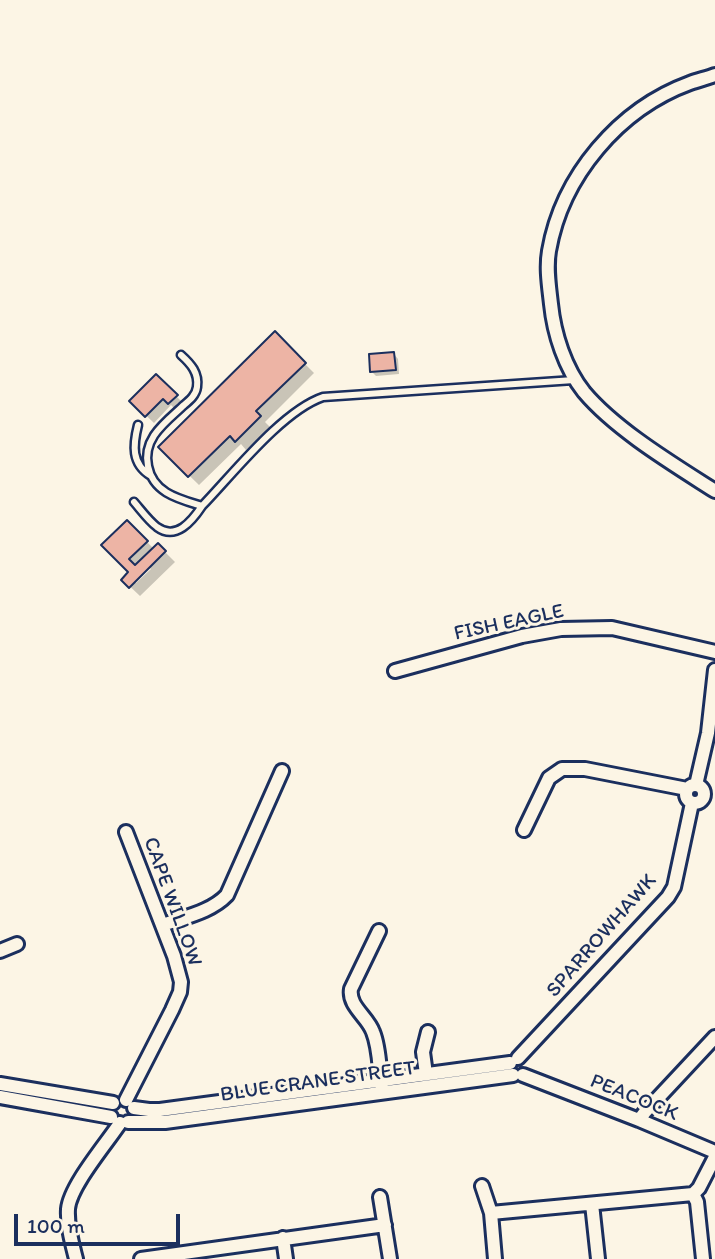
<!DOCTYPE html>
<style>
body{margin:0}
#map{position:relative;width:715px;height:1259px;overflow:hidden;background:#fcf5e5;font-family:Itim,sans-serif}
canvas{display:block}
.scale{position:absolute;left:14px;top:1214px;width:166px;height:32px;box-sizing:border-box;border:4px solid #1b2f5e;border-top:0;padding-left:9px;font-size:21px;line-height:24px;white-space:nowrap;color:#1b2f5e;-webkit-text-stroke:5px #fcf5e5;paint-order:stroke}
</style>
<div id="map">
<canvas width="715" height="1259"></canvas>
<div class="scale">100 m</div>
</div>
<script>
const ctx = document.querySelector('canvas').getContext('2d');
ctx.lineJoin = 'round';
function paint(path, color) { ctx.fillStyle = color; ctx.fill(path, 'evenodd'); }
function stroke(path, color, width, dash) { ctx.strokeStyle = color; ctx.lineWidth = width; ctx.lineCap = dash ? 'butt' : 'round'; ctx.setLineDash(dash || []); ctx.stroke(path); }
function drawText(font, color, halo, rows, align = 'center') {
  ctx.font = font + ' Itim,sans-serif'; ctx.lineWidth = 6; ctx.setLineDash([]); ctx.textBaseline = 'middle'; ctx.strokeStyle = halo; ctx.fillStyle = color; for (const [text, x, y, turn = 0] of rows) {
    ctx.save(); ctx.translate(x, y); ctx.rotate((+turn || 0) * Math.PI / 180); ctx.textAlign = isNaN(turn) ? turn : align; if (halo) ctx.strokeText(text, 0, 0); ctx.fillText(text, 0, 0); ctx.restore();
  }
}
const shadow = new Path2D(`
 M275,334L314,373L265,422L270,427L246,450L241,444L199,485L160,447Z
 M394,354L398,359L399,374L376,376L372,372Z
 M156,376L183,403L176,410L171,405L154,423L131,401Z
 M127,522L154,549L158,545L175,562L140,596L123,580L131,572L104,545ZM148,566L151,569L136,583L134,580Z`);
const building = new Path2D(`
 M275,331L306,363L256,411L261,416L235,442L230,436L188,477L158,447Z
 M394,352L396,370L370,372L369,354Z
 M156,374L178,395L168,404L163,399L145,417L129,401Z
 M127,520L148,541L129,559L135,565L158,543L166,551L129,588L121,580L128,572L101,545Z`);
const service = new Path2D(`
 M181,355C191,364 199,373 197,387C196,395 190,400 184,405C166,422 142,438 148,466C153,493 179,499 202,506C233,474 282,411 323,397L574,380
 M138,425C133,445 131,464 151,476
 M134,502C141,510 148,520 157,527C176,541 192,521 202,506`);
const minor = new Path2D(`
 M715,75C707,78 698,80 690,83C619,109 562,176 549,251C546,268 549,286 551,304C554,334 565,368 584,392C616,430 673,464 715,491
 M395,671L522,636L561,629L612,628L715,652
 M686 794a9 9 0 1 1 18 0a9 9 0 1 1-18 0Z
 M696,785L708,733L715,670
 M524,830L549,778L562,769H585L687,789
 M126,832L174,956L181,982L180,992L172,1010L126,1100
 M163,925C184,917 211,912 227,895L282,771
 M379,931L351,989C348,1006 368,1017 373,1032C380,1049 379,1070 382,1088
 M0,951L17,944
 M518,1058L668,897L674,887L692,803
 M426,1074L423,1052L428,1032
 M523,1075L639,1120L715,1152
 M0,1084L113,1103
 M0,1097L111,1117
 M134,1108L149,1110H160L510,1063
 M639,1120L645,1112L715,1037
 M128,1122H165L513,1075
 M482,1186L491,1213L495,1259
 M693,1194L697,1202L703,1259
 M380,1197L390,1259
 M592,1204L598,1259
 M491,1213L693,1194L699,1188L715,1157
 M283,1238L286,1259
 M76,1259C72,1243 67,1226 68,1209C70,1186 106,1144 120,1123
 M141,1259L385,1225`);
const streetNames = [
 ["FISH EAGLE",509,623,-12],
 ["CAPE WILLOW",172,902,70],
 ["SPARROWHAWK",602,936,-49],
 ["BLUE CRANE STREET",318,1082,-8],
 ["PEACOCK",634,1098,22]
];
paint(shadow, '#0003');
paint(building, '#edb4a5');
stroke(building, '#1b2f5e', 2);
stroke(service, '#1b2f5e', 11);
stroke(minor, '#1b2f5e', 18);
stroke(service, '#fcf5e5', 6);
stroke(minor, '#fcf5e5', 12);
drawText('21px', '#1b2f5e', '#fcf5e5', streetNames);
</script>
